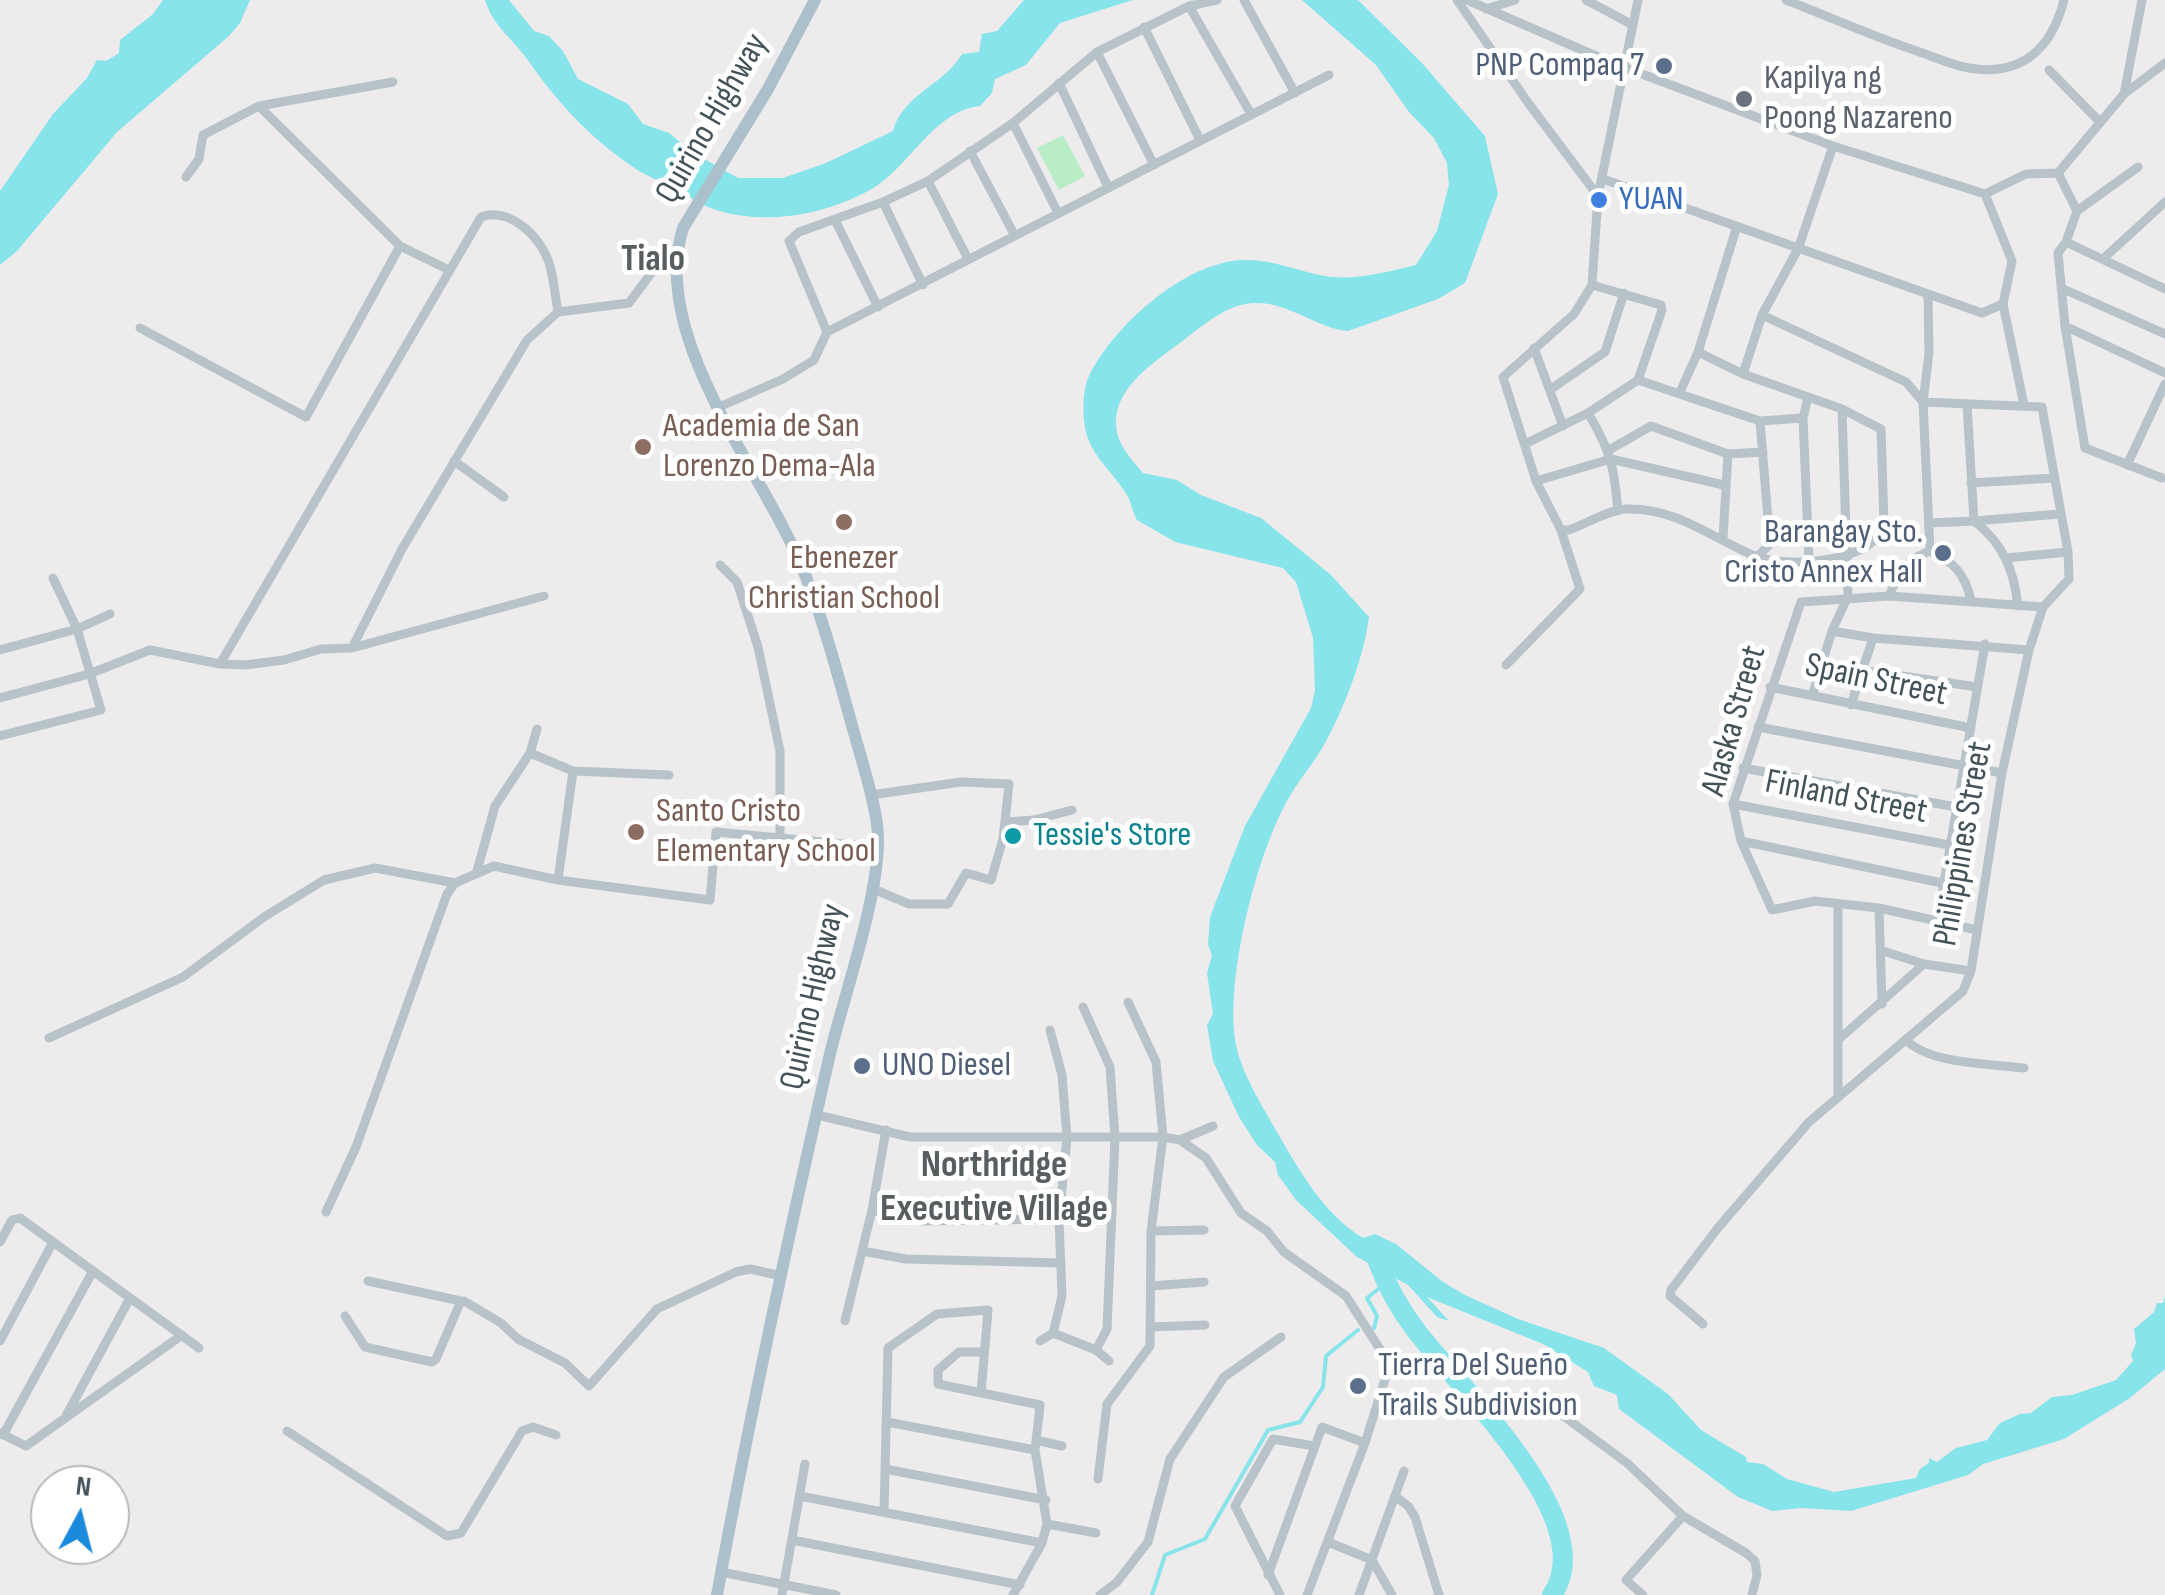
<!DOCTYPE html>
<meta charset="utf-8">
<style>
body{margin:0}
#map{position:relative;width:2165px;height:1595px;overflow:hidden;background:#eeebec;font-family:"Sofia Sans Condensed",sans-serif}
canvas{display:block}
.north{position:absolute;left:30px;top:1465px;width:100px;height:100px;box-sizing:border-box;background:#fff;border:2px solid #b4babd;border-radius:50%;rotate:7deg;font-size:28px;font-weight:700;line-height:40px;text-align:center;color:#445259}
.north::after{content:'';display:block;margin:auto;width:35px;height:45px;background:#1a8ada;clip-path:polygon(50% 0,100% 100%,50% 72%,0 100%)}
</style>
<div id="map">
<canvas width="2165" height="1595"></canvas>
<div class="north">N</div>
</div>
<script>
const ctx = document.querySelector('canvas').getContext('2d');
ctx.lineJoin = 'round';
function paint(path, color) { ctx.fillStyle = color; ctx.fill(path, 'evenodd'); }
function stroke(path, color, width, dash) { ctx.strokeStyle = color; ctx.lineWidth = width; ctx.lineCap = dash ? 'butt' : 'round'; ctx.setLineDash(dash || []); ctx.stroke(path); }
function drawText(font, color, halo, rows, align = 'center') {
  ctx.font = font + ' "Sofia Sans Condensed",sans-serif'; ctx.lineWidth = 10; ctx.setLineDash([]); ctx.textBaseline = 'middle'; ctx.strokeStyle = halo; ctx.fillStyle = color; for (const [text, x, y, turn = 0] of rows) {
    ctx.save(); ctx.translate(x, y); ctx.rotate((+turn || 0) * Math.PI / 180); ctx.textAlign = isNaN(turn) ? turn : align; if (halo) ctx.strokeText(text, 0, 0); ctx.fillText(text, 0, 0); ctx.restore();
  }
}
const green = new Path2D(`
 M1063,135L1085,176L1059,190L1037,148Z`);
const water = new Path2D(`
 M163,0H250L240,23L229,36L117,132L17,251L0,265V191L53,114L87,78L97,60L106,61L119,53L120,40L153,14Z
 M485,0H509L534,31L549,36L563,51L578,79L628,104L643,124L669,133L692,152L738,178H783L826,163L893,131C903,94 944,85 962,54L979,52L982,34L997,31L1024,0H1133L1060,23L1026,65L995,79L992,93L980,106C932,111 909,170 868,191C818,218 751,228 699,203C692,200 687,194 681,190C667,183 652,179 639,171C593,141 558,104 527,59C511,37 493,26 485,0Z
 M1302,0H1358L1421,62L1485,136L1498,194L1465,283L1438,299L1348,331C1316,328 1288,301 1253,303C1226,305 1205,324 1185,339C1155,362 1101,394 1120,441C1124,452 1135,463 1143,473L1177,480L1201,495L1261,518L1331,575L1369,617C1364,657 1344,709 1324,745C1314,763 1300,778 1290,796C1257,851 1224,981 1236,1045C1242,1074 1260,1102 1274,1127C1299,1169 1321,1212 1363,1238L1375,1234L1396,1244L1443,1282L1465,1295L1518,1319L1604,1348L1668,1394L1701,1430L1746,1457L1747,1462L1763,1464L1787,1479L1834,1492L1916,1478L1920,1469L1929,1463V1458L1937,1462L1956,1448L1987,1440L2000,1423L2020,1414L2031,1413L2052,1397L2072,1395L2116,1380L2133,1361L2131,1355L2136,1343L2134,1329L2154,1312L2157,1303H2163L2165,1296V1369L2130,1398L2064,1439L1983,1464L1968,1475L1851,1511L1801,1508L1772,1511L1738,1497L1619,1409L1617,1395L1594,1386L1588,1372L1543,1344L1427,1297L1449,1321L1437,1317L1408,1285L1357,1257L1296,1200L1278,1175L1275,1162L1257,1145L1239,1117L1213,1061L1207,1025L1213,1014L1207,973L1212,955L1208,945L1210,917L1245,826L1311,708L1315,690L1313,638L1296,582L1283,568L1175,542L1137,520C1132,511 1131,500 1125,492C1109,467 1087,453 1084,421C1083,407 1083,388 1089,376C1114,325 1185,262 1243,260C1272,259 1297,271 1325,276C1355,281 1386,272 1416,265L1437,231L1449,185L1447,163L1434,138L1409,112L1376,65Z`);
const stream = new Path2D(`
 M1374,1328L1377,1316L1367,1298L1386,1283
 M1152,1595L1165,1555L1205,1539L1268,1430L1300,1422L1323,1387L1326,1356L1358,1330`);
const river = new Path2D(`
 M1378,1262C1387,1286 1399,1308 1415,1329C1456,1385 1604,1521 1552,1595`);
const minor = new Path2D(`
 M1244,0L1295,93
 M1457,0L1529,104L1598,196
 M1467,0L1610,62L1833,146L1985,194L2026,174L2058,173L2124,94L2165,63
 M1586,0L1633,25
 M1638,0L1598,196L1592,285L1574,314L1503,377L1536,481L1561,530H1569C1586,524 1608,510 1626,509C1676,507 1713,539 1755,556C1785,568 1877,564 1884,523L1881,429L1842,409L1743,374L1698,352
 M1786,0C1830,17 1872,36 1917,51C1934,57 1952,65 1969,68C2022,77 2052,48 2064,0
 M1189,6L1251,114
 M1486,9L1515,0
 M1144,27L1200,140
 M1097,52L1154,165
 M2049,70L2099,121
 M1059,83L1108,187
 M2124,94L2142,0
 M259,106L400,246
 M1013,123L1058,213
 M970,151L1015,236
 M2058,173L2077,211L2138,167
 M186,177L199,159L203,135L259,106L393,82
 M1603,179L1982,313L2003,304L2012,261L1985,194
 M928,181L968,259
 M883,202L923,285
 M2077,211L2066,242L2165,289
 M835,220L878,307
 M2066,242L2058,253L2065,326L2085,448L2162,478
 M2103,259L2165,202
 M1592,285L1661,305L1662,310L1638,380
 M2061,288L2165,334
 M1928,295L1929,353L1923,402L1930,551
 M2003,304L2024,405
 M2065,326L2165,373
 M140,328L306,417L400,246L449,270
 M827,332L789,241L799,232L883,202L928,181L1013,123L1097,52L1189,6L1217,0
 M1534,348L1563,426
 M1743,374L1762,315L1798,249L1833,146
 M1551,389L1605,352L1624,293
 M1680,392L1698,352L1737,226
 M1808,397L1803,418L1809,561
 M1967,405L1974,521L2060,514
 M719,407L783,379L814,360L827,332L1329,75
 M1588,413C1611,452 1614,466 1618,511
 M1760,421L1803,418
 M1525,444L1588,413L1638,380L1760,421L1770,544L1757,557
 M1609,450L1651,426L1728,454L1763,452
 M454,461L504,497
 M2127,465L2165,384
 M1536,481L1611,459L1724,485
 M1971,483L2054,478
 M1929,523L1974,521C2003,543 2014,570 2018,606
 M1723,538L1728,454
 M2006,558L2068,552
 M720,565L737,582L758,647L780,751V838
 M544,596L352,648L402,549L527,340L558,312L629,303L661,260L676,249
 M1889,596C1899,571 1906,560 1930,551C1954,562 1965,574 1971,600
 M1832,631L1873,638L2029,650
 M0,650L77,629L110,614
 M220,664L481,217C509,207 541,236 549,263C554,278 555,296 558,312
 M1506,665L1580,589L1561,530
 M1862,670L1977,687
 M1770,687L1971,728
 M1812,696L1832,631L1848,596L1842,409
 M0,698L89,674L150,650L220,664L245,665L284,660L321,649L352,648
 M1851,705L1873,638
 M1758,727L2002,773
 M537,729L530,753L573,771L558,880
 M0,736L101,710L77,629L53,578
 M1743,768L1956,807
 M573,771L669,775
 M1733,804L1949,845
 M1006,822L1034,820L1072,810
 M1741,841L1942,883
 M477,871L495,806L530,753
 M871,888L909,904H948L966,873L991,880L1003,839L1009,784L961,782L871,795
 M1879,908L1882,1004
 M1937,923L1985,644
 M1977,930L1879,908L1815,901L1772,910L1741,841L1733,804L1801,602L1889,596L2043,607
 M1883,951L1924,964L1971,971
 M1083,1007L1110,1067L1115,1138L1107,1329L1096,1350
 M49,1038L183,977L264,917L324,880L375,868L455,883
 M1838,1040L1924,964
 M1906,1040C1929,1064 1991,1064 2024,1068
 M1838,1095V906
 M817,1115L910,1137H1163L1180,1140L1213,1126
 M1180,1140L1206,1158L1241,1213L1267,1231L1284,1252L1346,1296L1385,1357L1387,1373L1365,1443L1307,1595
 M872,1210L923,1221L1059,1219
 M326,1212L356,1147L447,894L455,883L494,866L558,880L710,900L716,832L877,847
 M1151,1231L1204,1230
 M0,1242L12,1220L20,1218L199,1348
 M862,1251L906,1259L1061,1263
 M368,1281L461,1301
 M1151,1286L1204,1282
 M345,1316L365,1347L432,1362L436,1359L460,1303L464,1301L501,1323L518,1339L565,1363L589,1386L657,1309L736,1272L750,1269L782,1276
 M845,1321L872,1210L886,1130
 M1703,1324L1670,1296L1671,1290L1717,1229L1809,1122L1963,991L1971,971L2002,773L2029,650L2043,607L2069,579L2068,552L2042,407L1923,402L1906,382L1762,315
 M1151,1327L1205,1325
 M1053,1333L1096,1350L1109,1361
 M0,1341L53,1242
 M1040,1341L1053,1333L1062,1296L1059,1219L1067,1138L1062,1075L1050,1030
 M984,1352H959L938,1370V1384L1040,1405L1035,1450L1047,1524L1042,1543L1013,1595
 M1543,1401L1627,1463L1683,1516L1746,1553L1755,1561L1757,1575L1752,1595
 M67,1414L130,1298
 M887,1422L1035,1450
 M287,1431L447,1536L461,1533L522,1431L533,1427L556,1435
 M0,1433L26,1446L182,1335
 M3,1435L93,1271
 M1036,1440L1062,1446
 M885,1469L1046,1500
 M1098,1479L1107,1404L1150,1346L1151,1231L1163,1137L1156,1062L1128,1002
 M800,1496L1042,1543
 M1395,1496L1408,1506L1415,1517L1439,1595
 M884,1512L888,1348L937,1314L988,1310L981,1393
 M1047,1524L1096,1533
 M792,1540L1020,1585
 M1328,1542L1372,1560L1392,1595
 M721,1572L836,1595
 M1268,1575L1322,1427L1365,1443
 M782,1595L805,1464
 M1100,1595L1117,1582L1148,1542L1170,1459L1224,1377L1281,1337
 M1280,1595L1235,1506L1273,1439L1314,1446
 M1359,1595L1404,1471
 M1643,1595L1626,1580L1683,1516`);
const primary = new Path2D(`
 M717,1595C750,1414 789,1233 830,1054C844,994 885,882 877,824C873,795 863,765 855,736C840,683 826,628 806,577C768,476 648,340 683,228L768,89L815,0`);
const markers = [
 [1664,66,10,"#5c6f8a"],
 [1744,99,10,"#6b7280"],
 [1599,200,10,"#3f7fe0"],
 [643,447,10,"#8d6e63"],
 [844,522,10,"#8d6e63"],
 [1943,553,10,"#5c6f8a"],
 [636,832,10,"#8d6e63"],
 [1013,836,10,"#0f9aa8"],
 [862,1066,10,"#5c6f8a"],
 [1358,1386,10,"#5c6f8a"]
];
const serviceNames = [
 ["PNP Compaq 7",1644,66],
 ["Barangay Sto.",1923,533],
 ["Cristo Annex Hall",1923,573],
 ["UNO Diesel",882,1066,"left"],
 ["Tierra Del Sueño",1378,1366,"left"],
 ["Trails Subdivision",1378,1406,"left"]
];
const worshipNames = [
 ["Kapilya ng",1764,79],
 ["Poong Nazareno",1764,119]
];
const streetNames = [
 ["Quirino Highway",713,119,-60],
 ["Spain Street",1876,681,12],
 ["Alaska Street",1735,721,-74],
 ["Finland Street",1846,798,11],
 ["Philippines Street",1964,844,-80],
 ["Quirino Highway",814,997,-77]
];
const shopNames = [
 ["YUAN",1619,200]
];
const educationNames = [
 ["Academia de San",663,427],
 ["Lorenzo Dema-Ala",663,467],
 ["Ebenezer",844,559,"center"],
 ["Christian School",844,599,"center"],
 ["Santo Cristo",656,812],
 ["Elementary School",656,852]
];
const cultureNames = [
 ["Tessie's Store",1033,836]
];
const neighbourhoodNames = [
 ["Tialo",653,260],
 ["Northridge",994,1166],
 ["Executive Village",994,1210]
];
paint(green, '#b8edc5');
paint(water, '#86e4ea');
stroke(stream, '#86e4ea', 4);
stroke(river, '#86e4ea', 20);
stroke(minor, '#b7c3c9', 9);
stroke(primary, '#abc0cb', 12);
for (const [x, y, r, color] of markers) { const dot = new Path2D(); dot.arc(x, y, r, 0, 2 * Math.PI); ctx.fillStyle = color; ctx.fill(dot); stroke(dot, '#fff', 4); }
drawText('35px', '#4e5e75', '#fff', serviceNames, 'right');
drawText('35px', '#5b616d', '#fff', worshipNames, 'left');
drawText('35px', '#445259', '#fff', streetNames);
drawText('35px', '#366cbe', '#fff', shopNames, 'left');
drawText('35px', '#785e54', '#fff', educationNames, 'left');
drawText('35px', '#0d838f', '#fff', cultureNames, 'left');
drawText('bold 38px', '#585d60', '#fff', neighbourhoodNames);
</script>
